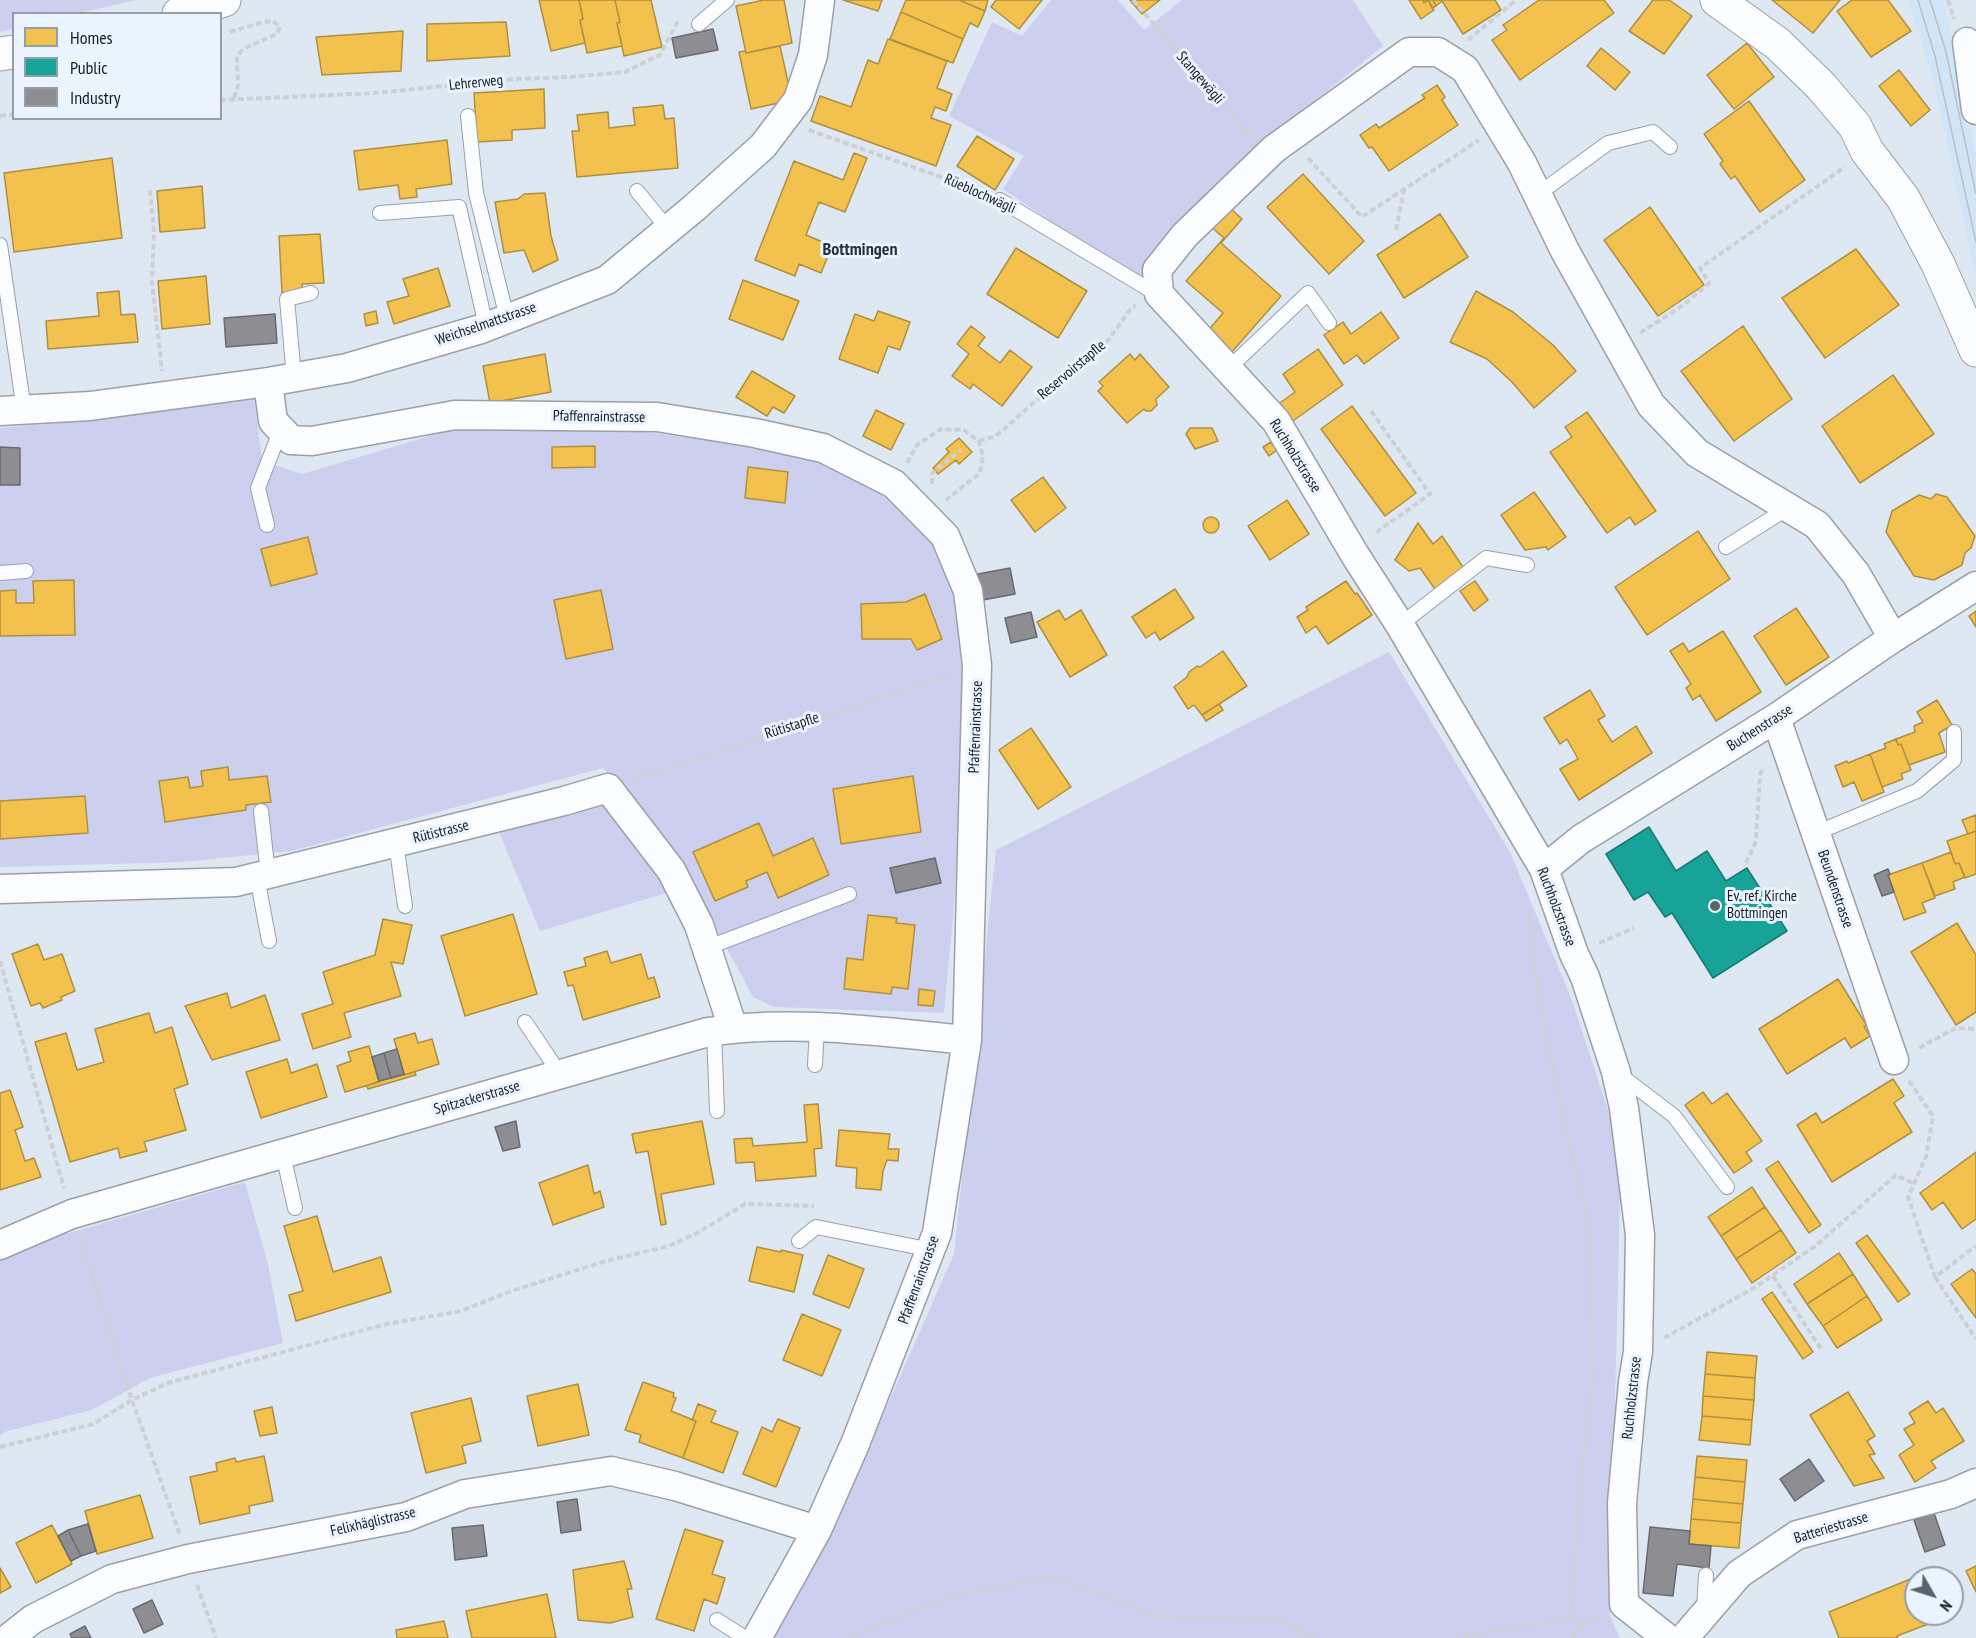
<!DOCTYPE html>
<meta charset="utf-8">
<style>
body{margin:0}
#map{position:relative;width:1976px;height:1638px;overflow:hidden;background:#dee8f3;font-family:"PT Sans Narrow",sans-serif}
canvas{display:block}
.legend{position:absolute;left:12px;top:12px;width:210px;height:108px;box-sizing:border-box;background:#ebf4fe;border:2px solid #959ea7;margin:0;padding:8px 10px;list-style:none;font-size:18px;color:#141c24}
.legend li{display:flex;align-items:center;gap:12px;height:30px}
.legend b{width:30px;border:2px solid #959ea7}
.north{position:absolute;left:1904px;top:1566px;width:60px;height:60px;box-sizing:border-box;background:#ebf4fe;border:2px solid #959ea7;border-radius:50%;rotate:129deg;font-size:16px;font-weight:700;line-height:24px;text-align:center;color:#141c24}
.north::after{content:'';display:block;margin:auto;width:21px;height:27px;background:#5b636c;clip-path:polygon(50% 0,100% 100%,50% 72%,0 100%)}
</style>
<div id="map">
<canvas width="1976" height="1638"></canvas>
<ul class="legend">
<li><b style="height:16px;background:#f2c14e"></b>Homes</li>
<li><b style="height:16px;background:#17a398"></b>Public</li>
<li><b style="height:16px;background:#8d8d92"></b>Industry</li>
</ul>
<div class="north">N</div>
</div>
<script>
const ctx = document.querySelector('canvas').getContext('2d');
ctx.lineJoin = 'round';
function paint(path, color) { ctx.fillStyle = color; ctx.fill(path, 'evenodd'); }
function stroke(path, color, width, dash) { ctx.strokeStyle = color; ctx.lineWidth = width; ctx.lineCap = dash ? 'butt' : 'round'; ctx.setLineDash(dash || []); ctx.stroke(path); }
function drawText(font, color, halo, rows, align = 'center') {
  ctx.font = font + ' "PT Sans Narrow",sans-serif'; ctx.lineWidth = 6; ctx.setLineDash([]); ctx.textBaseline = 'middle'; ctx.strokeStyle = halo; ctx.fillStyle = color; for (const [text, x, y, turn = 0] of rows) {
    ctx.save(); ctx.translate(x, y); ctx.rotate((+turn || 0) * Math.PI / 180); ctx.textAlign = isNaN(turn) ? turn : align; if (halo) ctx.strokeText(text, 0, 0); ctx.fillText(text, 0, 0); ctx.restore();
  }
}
const built = new Path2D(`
 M1908,0H1943L1952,38L1976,155V278L1934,83Z`);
const green = new Path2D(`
 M0,0H136L79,13L14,14L13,29L0,32Z
 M1051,0H1118L1144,30L1182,0H1353L1383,46L1235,165L1180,219L1139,281L1003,189L1024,156L949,116L992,22L1022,36Z
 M254,396L262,461L302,474L463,426L638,431L729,443L818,462L884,496L933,542L955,598L963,660L960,806L953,916L944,1013L774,1007L753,997L703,904L603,768L291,851L182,862L0,867V428L104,419Z
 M1389,652L1510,852L1572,1000L1621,1150L1610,1616L1620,1638H772L831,1533L954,1254L996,850Z
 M604,797L673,891L540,931L496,825Z
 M245,1182L268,1264L283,1343L150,1378L92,1410L7,1431L0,1435V1253Z`);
const homes = new Path2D(`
 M539,0H579L583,19L580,20L585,43L551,51Z
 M579,0H615L620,22L617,23L622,46L587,53L580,20L583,19Z
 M615,0H651L662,47L624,56L617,23L620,22Z
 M764,0H784L792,43L746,53L736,6Z
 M843,0H882L878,11Z
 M906,0H959L985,11L978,27L970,23L963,39L901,12Z
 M959,0H988L985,11Z
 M996,0H1042L1019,29L991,7Z
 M1130,0H1160L1142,14Z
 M1409,0H1423L1424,3L1428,0L1434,10L1421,19Z
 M1423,0H1433L1436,6L1432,8L1428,0L1424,3Z
 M1433,0H1495L1501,10L1463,34L1442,1L1436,6Z
 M1539,0H1604L1614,13L1520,80L1492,40L1507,30L1503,25Z
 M1653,0H1669L1692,16L1664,54L1629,31Z
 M1772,0H1840L1813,33Z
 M1852,0H1888L1911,31L1871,57L1837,11Z
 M901,12L963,39L953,63L890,39Z
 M506,22L510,56L427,61V24Z
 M403,31L401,71L322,75L316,37Z
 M888,39L947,61L937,88L952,94L946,111L935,107L931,118L951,125L936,166L811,121L820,96L851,107L868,60L878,64Z
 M1747,43L1774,77L1734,109L1707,75Z
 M780,46L792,100L751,109L739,52L745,51L746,53Z
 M1601,48L1630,72L1615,90L1587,66Z
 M1899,70L1930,110L1911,126L1879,86Z
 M1437,85L1445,97L1442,100L1458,125L1389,171L1372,147L1369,148L1360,135L1376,124L1379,128L1425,98L1422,95Z
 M544,89L545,128L512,130V140L477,142L474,93Z
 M1749,101L1805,180L1760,212L1735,176L1731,179L1720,164L1723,161L1704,134Z
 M663,105L665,119L674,118L678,168L577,177L572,131H579L577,115L608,112L609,128L635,125L633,108Z
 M977,136L1014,159L995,190L957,166Z
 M447,140L452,184L416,189L417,197L400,199L398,185L359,190L354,151Z
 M854,153L867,158L845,212L819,202L806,235L832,246L821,273L799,264L795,276L755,260L794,161L843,180Z
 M112,158L122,238L14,252L4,173Z
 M1303,174L1364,241L1329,274L1267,207Z
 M202,186L205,228L160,232L157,191Z
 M545,193L551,236L558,260L533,272L524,250L504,253L495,202L518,199L524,194Z
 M1228,206L1242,219L1221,243L1281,296L1231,353L1207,332L1223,313L1186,281L1224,238L1210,226Z
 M1650,207L1704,285L1658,316L1604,240Z
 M1440,214L1468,257L1404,298L1377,255Z
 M320,234L324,283L302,284V292L282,293L279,236Z
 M1016,248L1087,291L1058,338L987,294Z
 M1856,249L1899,305L1825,358L1782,298Z
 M438,268L450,306L394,324L387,302L409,296L403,279Z
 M206,276L210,324L162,329L158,281Z
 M743,280L799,301L783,340L729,319Z
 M119,291L121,315L135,314L138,342L48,349L46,321L99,316L97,293Z
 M1476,291L1513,312L1553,345L1576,371L1534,408L1512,382L1487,359L1450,342Z
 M376,311L378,323L366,326L364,314Z
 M878,311L910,322L900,350L888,346L878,373L839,359L855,314L874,321Z
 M1381,312L1399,338L1364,364L1357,355L1344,364L1324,335L1343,322L1351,334Z
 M971,326L985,337L978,346L1000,363L1010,350L1032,367L1002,406L973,384L970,389L952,376L969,354L957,344Z
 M1743,326L1792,399L1734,441L1681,371Z
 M1318,349L1343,385L1290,423L1277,405L1295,392L1283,374Z
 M545,354L551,392L490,403L483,366Z
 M1130,354L1135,360L1140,354L1169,387L1156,399L1157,405L1151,411H1146L1144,409L1127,423L1098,391L1103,386L1099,382Z
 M752,371L795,396L784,413L773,407L767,416L736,397Z
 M1893,375L1934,434L1860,483L1822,426Z
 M1352,406L1416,493L1385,516L1321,429Z
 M876,410L904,424L891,450L863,436Z
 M1587,412L1656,511L1635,525L1630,517L1607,533L1550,452L1572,437L1565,427Z
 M1190,428H1212L1218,441L1195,449L1186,434Z
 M959,438L972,452L959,464L956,460L938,474L933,468L949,452L946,449Z
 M1271,442L1277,450L1269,456L1263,447Z
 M595,446V467L552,468V447Z
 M748,467L788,472L785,503L745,498Z
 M1043,477L1066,508L1035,532L1011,500Z
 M1534,492L1566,537L1548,550L1546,547L1525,550L1501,515Z
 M1936,494L1947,497L1975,536L1971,548L1965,553L1962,565L1934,580L1914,576L1886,532L1892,511L1919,495L1931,499Z
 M1287,500L1309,534L1270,560L1248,526Z
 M1203 525a8 8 0 1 1 16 0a8 8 0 1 1-16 0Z
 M1418,523L1433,544L1442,536L1463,567L1435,589L1420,568L1409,571L1395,560Z
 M1698,531L1730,579L1647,635L1615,587Z
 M308,537L317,574L271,586L261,549Z
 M74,580L75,635L0,636V591L16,590V603H34L33,581Z
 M1346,581L1355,594L1357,593L1372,615L1328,644L1316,626L1306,633L1297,617L1308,610L1306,607Z
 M1475,581L1488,600L1474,611L1460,591Z
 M1175,589L1194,618L1160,640L1155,632L1146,638L1132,617Z
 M601,590L613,649L566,659L554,600Z
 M925,594L942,639L917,650L911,639H862L861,604L906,602Z
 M1796,608L1829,657L1786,685L1754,636Z
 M1059,610L1065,620L1081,610L1107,655L1070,677L1037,622Z
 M1976,611V627L1969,616Z
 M1723,631L1761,692L1716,721L1700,695L1693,700L1686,688L1691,684L1670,651L1683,643L1689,652Z
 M1223,651L1247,686L1202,715L1194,705L1188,709L1174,687L1187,677L1189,672L1197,666L1200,667Z
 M1590,690L1605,716L1598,720L1612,742L1636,726L1652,753L1579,800L1560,769L1578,759L1567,739L1560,744L1544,718Z
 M1937,700L1952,725L1939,733L1945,752L1909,765L1901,744L1898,745L1896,739L1915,732L1914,726L1923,722L1917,712Z
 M1219,704L1223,710L1206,721L1202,715Z
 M1031,728L1071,787L1038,809L999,750Z
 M1896,739L1898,745L1901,744L1911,770L1901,774L1903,779L1882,787L1870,754L1886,748L1884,744Z
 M1870,754L1884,792L1862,801L1854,782L1843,787L1835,766L1847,761L1848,763Z
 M228,767L229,780L267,776L271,802L246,805V810L165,822L159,781L188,777L190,788L203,786L201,771Z
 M913,776L921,832L841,844L833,789Z
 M85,796L88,833L0,839V801Z
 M1976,815V831L1968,834L1962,820Z
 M759,823L773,856L813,838L829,875L778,898L767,872L746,881L748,887L715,901L693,852Z
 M1976,831V874L1965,878L1959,863L1955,864L1947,841Z
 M1951,852L1955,864L1959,863L1965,877L1953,882L1955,889L1935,896L1922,863Z
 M1922,863L1935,898L1922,903L1926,912L1904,920L1888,875Z
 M513,914L537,994L465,1016L441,936Z
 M868,915L897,918L896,923L915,925L908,989L892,987L891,994L844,989L847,958L863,960Z
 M383,919L412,925L403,964L391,962L401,996L344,1013L351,1037L313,1049L302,1014L333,1004L323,972L375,955Z
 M1957,923L1976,955V1012L1956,1025L1911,952Z
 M38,944L44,960L62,954L75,991L61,997L62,1000L43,1008L40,1003L31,1006L12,954Z
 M607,951L611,963L641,954L648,979L654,977L660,997L583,1020L573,985L568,986L564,972L586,966L584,958Z
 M1838,979L1867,1026H1864L1870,1036L1851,1048L1845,1038L1787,1074L1759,1029Z
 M919,989L935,991L933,1006L918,1005Z
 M227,993L231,1008L265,995L280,1040L212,1060L185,1006Z
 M149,1013L155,1033L172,1027L188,1084L174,1089L186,1130L144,1142L147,1151L120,1158L118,1148L70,1162L35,1042L66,1033L77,1070L104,1062L95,1029Z
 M415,1033L418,1043L432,1039L439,1064L404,1075L394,1039Z
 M369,1046L379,1082L345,1092L337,1066L351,1061L348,1052Z
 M287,1059L291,1073L317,1064L327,1097L261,1118L246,1072Z
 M415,1072L416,1075L368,1089L367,1086L379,1081Z
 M1893,1079L1904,1096L1894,1103L1912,1132L1832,1182L1797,1125L1816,1113L1822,1123Z
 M10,1090L23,1127L15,1130L25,1161L34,1158L41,1177L0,1190V1093Z
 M1703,1092L1712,1104L1727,1093L1762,1141L1746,1152L1752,1161L1734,1173L1685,1105Z
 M818,1104L822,1148L814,1149L816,1176L756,1181L754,1162L736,1163L734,1139L752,1138L753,1146L807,1142L804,1105Z
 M702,1121L714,1184L661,1194L666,1224L661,1225L648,1151L636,1153L632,1134Z
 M839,1130L890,1134L888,1149H899L898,1161L887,1160L883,1171L881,1190L856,1188L857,1168L836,1166Z
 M1976,1152V1219L1962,1229L1943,1202L1932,1210L1920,1193Z
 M1778,1161L1821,1225L1809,1233L1766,1169Z
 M588,1165L594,1194L600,1191L604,1207L553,1225L539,1183Z
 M1752,1187L1765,1207L1721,1236L1708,1217Z
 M1765,1207L1781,1230L1736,1259L1721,1236Z
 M317,1216L333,1272L381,1257L391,1292L296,1321L289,1295L303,1291L284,1226Z
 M1781,1230L1796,1253L1752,1283L1736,1259Z
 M1867,1235L1910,1294L1898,1302L1856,1243Z
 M757,1247L781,1252V1250L803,1255L794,1292L749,1281Z
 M1839,1253L1853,1274L1807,1304L1794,1284Z
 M828,1255L864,1269L849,1308L813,1294Z
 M1972,1269L1976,1274V1318L1951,1284Z
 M1853,1274L1867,1296L1823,1326L1807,1304Z
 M1772,1292L1813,1352L1803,1359L1762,1299Z
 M1867,1296L1882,1320L1837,1348L1823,1326Z
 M802,1314L841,1330L822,1376L783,1360Z
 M1707,1352L1757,1356L1755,1378L1705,1374Z
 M1705,1374L1755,1378L1754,1400L1703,1396Z
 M643,1382L674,1393L673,1397L676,1398L671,1411L696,1421L683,1458L639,1442L641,1435L625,1430Z
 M578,1384L589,1435L538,1446L527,1396Z
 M1848,1392L1875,1436L1867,1441L1875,1454L1869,1455L1884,1478L1854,1486L1810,1415Z
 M1703,1396L1754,1400L1752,1420L1702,1416Z
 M471,1398L481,1441L462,1446L466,1463L426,1473L411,1413Z
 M1928,1401L1936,1413L1943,1408L1964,1441L1931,1461L1936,1468L1915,1482L1899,1455L1914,1445L1904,1429L1915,1423L1909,1413Z
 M698,1404L716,1411L711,1422L738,1432L723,1473L683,1458L696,1421L692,1420Z
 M272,1407L277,1433L260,1436L254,1411Z
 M1702,1416L1752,1420L1750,1445L1699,1440Z
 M778,1419L800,1428L776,1487L743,1474L762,1427L772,1432Z
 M264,1456L273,1501L249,1506L250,1513L200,1524L190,1477L217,1471L216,1463L235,1458L236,1462Z
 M1697,1456L1747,1460L1745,1482L1695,1477Z
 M1695,1477L1745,1482L1743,1504L1693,1499Z
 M140,1495L153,1538L97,1554L85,1511Z
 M1693,1499L1743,1504L1741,1523L1691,1519Z
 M1691,1519L1741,1523L1739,1548L1689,1544Z
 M52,1525L72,1564L36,1583L16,1543Z
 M685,1529L723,1541L712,1574L725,1578L717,1604L704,1599L694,1631L656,1619Z
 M624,1561L632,1589H627L633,1617L610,1623L578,1620L573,1570Z
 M1976,1566V1592L1966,1571Z
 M0,1568L11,1587L0,1593Z
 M1918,1576L1919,1578H1916V1614H1933L1936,1621L1897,1636L1898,1638H1839L1829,1612Z
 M547,1594L556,1638H472L466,1611Z
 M444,1621L448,1638H397L396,1630Z`);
const public = new Path2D(`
 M1649,827L1676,871L1707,851L1726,881L1747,868L1787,931L1713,978L1672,913L1665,917L1648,892L1634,900L1606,854Z`);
const industry = new Path2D(`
 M713,29L718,50L676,58L672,38Z
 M275,314L277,343L226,347L224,318Z
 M0,447L20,448V485H0Z
 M1010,568L1015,594L983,600L978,574Z
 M1031,612L1037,637L1011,643L1005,618Z
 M935,858L941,883L896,893L890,868Z
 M1888,869L1890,874L1888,875L1894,892L1882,896L1874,875Z
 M397,1049L404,1074L391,1078L384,1053Z
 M384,1053L391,1078L379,1081L372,1057Z
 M516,1121L520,1147L503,1151L495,1127Z
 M1809,1459L1824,1481L1795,1501L1780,1479Z
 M577,1499L581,1530L561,1533L557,1502Z
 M1934,1513L1945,1545L1925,1552L1914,1520Z
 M88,1524L96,1551L81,1556L68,1530Z
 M483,1525L487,1556L455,1560L452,1528Z
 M1650,1527L1690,1531L1689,1544L1711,1546L1709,1568L1677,1564L1673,1596L1643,1593Z
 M68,1530L81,1556L71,1561L58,1536Z
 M152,1600L163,1624L144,1633L133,1609Z
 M85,1626L91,1638H72L70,1634Z`);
const path = new Path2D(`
 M1133,0L1251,137
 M1948,0L1954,19
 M230,32L260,23L273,21L280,27L277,34L243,49L237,57L238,85L233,101
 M1468,40L1516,0
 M220,100L375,93L514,79L569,77L625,72L660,55L679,19
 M0,116L14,114
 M809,130L983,192
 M1308,158L1362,217L1479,140
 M150,190L154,232L152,281L162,371
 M1396,230L1404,190
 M1640,333L1685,304L1709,283L1700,268L1845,167
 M1371,411L1430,494L1374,534
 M979,441L996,436L1047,391L1082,365L1109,339L1132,307L1136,306
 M907,463L917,445L941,429L964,430L979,441L983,456L980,473L946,500
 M932,484V473L961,450
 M634,779L951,674
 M1746,863L1756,841L1760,774L1764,767
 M1529,915L1538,993L1568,1139L1589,1222L1593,1381L1581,1473L1571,1618
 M1599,943L1634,928
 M0,961L64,1188
 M1919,1048L1956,1028L1976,1029
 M1909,1081L1933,1116L1926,1157L1908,1197L1935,1277L1976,1246
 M80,1238L132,1400L180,1535
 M1773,1276L1821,1349
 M1935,1277L1976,1339
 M1664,1338L1754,1288L1814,1247L1896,1175L1914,1184
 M0,1447L93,1424L132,1400L168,1383L387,1324L461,1311L511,1291L606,1261L669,1246L699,1232L745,1204L814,1206
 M197,1585L216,1638
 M847,1638L956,1595L1050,1577L1157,1616L1281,1620L1317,1638
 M1455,1638L1571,1618L1584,1624
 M1572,1638L1584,1624L1602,1615`);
const service = new Path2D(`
 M699,24L727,0
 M468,116L476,193L507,318
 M637,191L668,229
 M1537,195L1608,143L1653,132L1670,147
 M1000,200L1160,296
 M380,213L459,207L486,326
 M0,245L24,410
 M1228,369L1308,293L1329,323
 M294,377L287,299L311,293
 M267,525L258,488L281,429
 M1726,547L1788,508
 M0,573L26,571
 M1400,625L1486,558L1527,565
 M261,811L268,874
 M1816,833L1917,791L1954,760V732
 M396,843L405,906
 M257,877L269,941
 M706,948L849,894
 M525,1022L560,1074
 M714,1031L717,1111
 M815,1065L817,1027
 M1619,1074L1674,1116L1727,1187
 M283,1154L295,1208
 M799,1241L816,1227L932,1250
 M1704,1608L1706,1575
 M717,1620L745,1638`);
const minor = new Path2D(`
 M1967,42L1976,110
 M268,382L273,421L291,440L312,441L455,415L657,417L755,433L823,448L894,484L945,536L968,591L977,665L967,1040L937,1233L855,1444L817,1530L757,1638
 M0,411L90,406L268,382L347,368L481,329L607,280L694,208L763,146L782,121L798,100L813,55L820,0
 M1776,718L1894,1060
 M1544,869L1581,839L1776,718L1893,638L1976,586
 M0,889L236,882L564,801L608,788L671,870L699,925L733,1028
 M0,1245L72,1214L708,1032C794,1019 881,1032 967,1040
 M9,1638L33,1619L112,1579L188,1559L406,1517L465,1494L611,1471L675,1486L817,1530
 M1667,1638L1624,1604L1622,1503L1633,1382L1638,1352L1640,1235L1624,1108L1616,1072L1585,977L1574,954L1544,869L1400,625L1355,555L1276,421L1159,294L1157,270L1185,235L1274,149L1409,52H1438L1465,69L1522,163L1565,251L1651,405L1697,453L1817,525L1856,574L1893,638
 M1684,1638L1739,1574L1797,1535L1951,1494L1976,1483`);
const secondary = new Path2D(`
 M1717,0L1778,44L1821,86L1855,126L1867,151L1903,198L1938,264L1976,350
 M179,14L224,0
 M0,54L14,52`);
const tram = new Path2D(`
 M1918,0L1935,56L1976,242
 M1930,0L1946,52L1976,194`);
const markers = [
 [1715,906,6,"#5b636c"]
];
const streetNames = [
 ["Stangewägli",1200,78,49],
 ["Lehrerweg",476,83,-6],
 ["Rüeblochwägli",980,194,24],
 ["Weichselmattstrasse",486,324,-19],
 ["Reservoirstapfle",1072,370,-40],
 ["Pfaffenrainstrasse",599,417,1],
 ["Ruchholzstrasse",1295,456,58],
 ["Rütistapfle",792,726,-18],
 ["Pfaffenrainstrasse",976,727,-88],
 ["Buchenstrasse",1760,728,-32],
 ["Rütistrasse",441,832,-14],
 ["Beundenstrasse",1835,889,71],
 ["Ruchholzstrasse",1556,907,69],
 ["Spitzackerstrasse",477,1098,-16],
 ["Pfaffenrainstrasse",919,1280,-70],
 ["Ruchholzstrasse",1632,1398,-84],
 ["Felixhäglistrasse",373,1522,-13],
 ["Batteriestrasse",1831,1528,-17]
];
const poiNames = [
 ["Ev. ref. Kirche",1727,897],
 ["Bottmingen",1727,914]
];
const quarterNames = [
 ["Bottmingen",860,250]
];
paint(built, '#d1e5f9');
paint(green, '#ccd0ee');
paint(homes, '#f2c14e');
stroke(homes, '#af9041', 1.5);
paint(public, '#17a398');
stroke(public, '#167a75', 1.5);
paint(industry, '#8d8d92');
stroke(industry, '#696b71', 1.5);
stroke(service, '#99a0a9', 16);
stroke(minor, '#99a0a9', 31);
stroke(secondary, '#99a0a9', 35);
stroke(path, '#cdd0d4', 4, [6, 3]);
stroke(service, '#fafcfd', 14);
stroke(minor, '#fafcfd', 28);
stroke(secondary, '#fafcfd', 33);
stroke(tram, '#bdbfc3', 1.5);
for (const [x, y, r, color] of markers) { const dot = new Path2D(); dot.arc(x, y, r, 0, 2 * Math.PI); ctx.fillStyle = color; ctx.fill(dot); stroke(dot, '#ebf4fe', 2); }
drawText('15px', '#141c24', '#ebf4fe', streetNames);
drawText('15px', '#141c24', '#ebf4fe', poiNames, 'left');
drawText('bold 18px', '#213344', '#ebf4fe', quarterNames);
</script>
